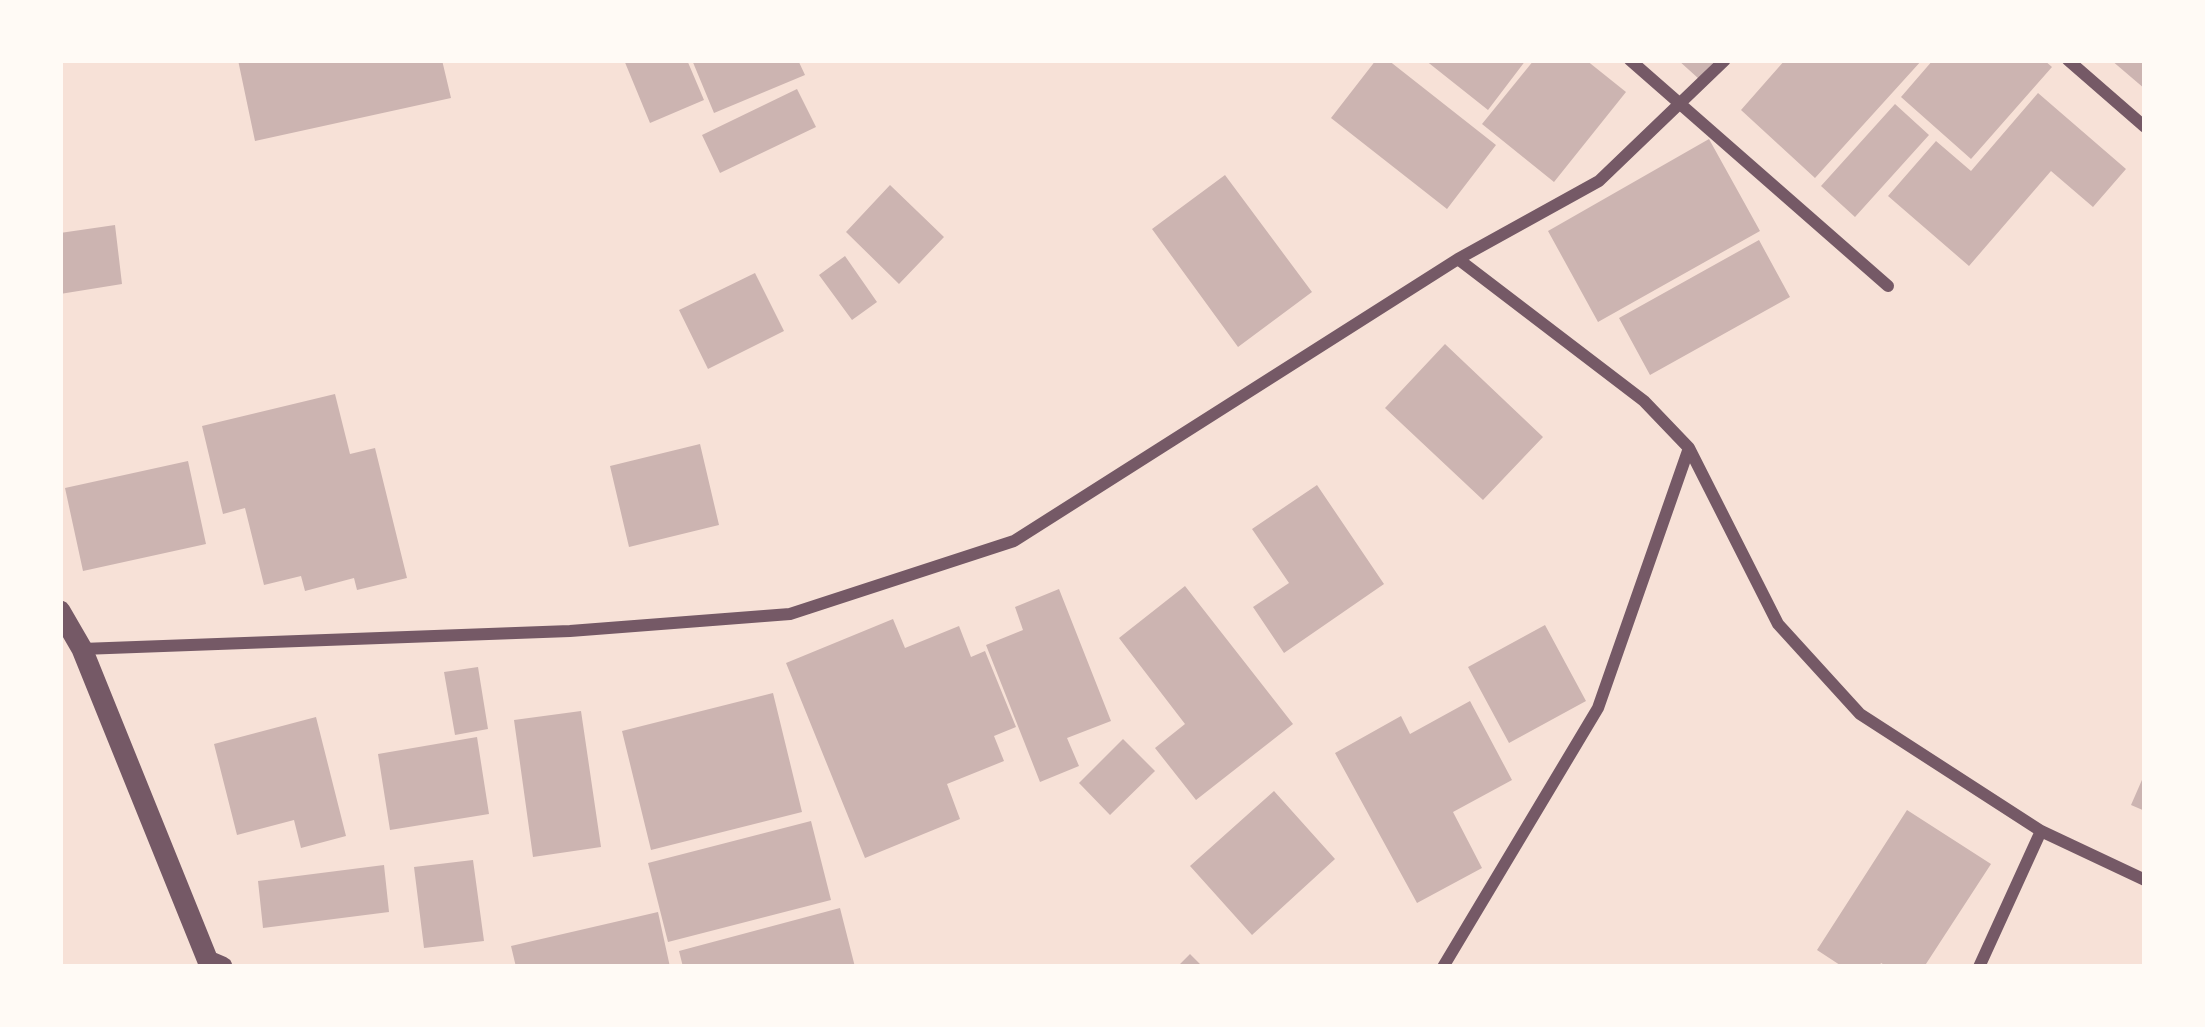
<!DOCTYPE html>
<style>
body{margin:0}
#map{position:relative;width:2205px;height:1027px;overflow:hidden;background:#f7e1d7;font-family:Karla,sans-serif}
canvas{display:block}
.frame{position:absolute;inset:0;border:63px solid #fffaf5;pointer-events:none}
</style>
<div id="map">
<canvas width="2205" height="1027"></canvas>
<div class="frame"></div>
</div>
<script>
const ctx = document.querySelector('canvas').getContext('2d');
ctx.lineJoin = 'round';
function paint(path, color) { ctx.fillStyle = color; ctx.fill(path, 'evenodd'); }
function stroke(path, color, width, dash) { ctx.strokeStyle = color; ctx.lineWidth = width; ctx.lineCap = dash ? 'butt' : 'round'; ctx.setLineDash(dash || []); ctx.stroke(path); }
const building = new Path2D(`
 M238,60H442L451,98L255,141Z
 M624,60H687L704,100L650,123Z
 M692,60H798L805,75L714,113Z
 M1376,60H1388L1496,145L1447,209L1331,118Z
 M1425,60H1526L1488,110Z
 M1534,60H1586L1626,92L1554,182L1482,124Z
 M1678,60H1716L1699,79Z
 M1785,60H1922L1815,178L1741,110Z
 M1933,60H2044L2052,67L1971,159L1901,97Z
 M2111,60H2145V89Z
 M797,89L816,127L720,173L702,135Z
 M2038,93L2126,169L2093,207L2051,171L1969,266L1888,196L1936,141L1971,171Z
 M1895,104L1929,135L1855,217L1821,186Z
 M1709,139L1760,231L1598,322L1548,231Z
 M1225,175L1312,292L1238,347L1152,229Z
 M890,185L944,237L899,284L846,232Z
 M115,225L122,284L60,294V233Z
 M1759,240L1790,297L1650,375L1619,318Z
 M845,256L877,302L852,320L819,275Z
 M755,273L784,331L708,369L679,310Z
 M1445,344L1543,437L1483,500L1385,408Z
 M335,394L350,454L375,448L407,578L357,590L354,578L305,591L301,576L264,585L245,508L223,514L202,426Z
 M700,444L719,525L629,547L610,466Z
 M188,461L206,544L83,571L65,488Z
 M1317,485L1384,584L1284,653L1253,607L1289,583L1252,529Z
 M1185,586L1293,724L1196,800L1155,748L1185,724L1119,638Z
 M1059,589L1111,721L1067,738L1079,766L1040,782L986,645L1023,630L1015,607Z
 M893,619L905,648L959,626L971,657L985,651L1016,727L994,736L1004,761L947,784L960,819L865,858L786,663Z
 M1545,625L1586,701L1509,743L1468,667Z
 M478,667L488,729L455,735L444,672Z
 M773,693L802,812L651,850L622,731Z
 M1470,701L1512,780L1453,812L1482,868L1417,903L1335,753L1401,716L1410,734Z
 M581,711L601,847L533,857L514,720Z
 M316,717L346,836L301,848L294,820L237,835L214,744Z
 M477,737L489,814L390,830L378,754Z
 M1123,739L1155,771L1110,815L1079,783Z
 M2145,773V811L2131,805Z
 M1274,791L1335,859L1252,935L1190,866Z
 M1907,810L1991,864L1924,967H1888L1881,963L1879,967H1843L1817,950Z
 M811,821L831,900L668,942L648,863Z
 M473,860L484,941L424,948L414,867Z
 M384,865L389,912L263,928L258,881Z
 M840,908L855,967H683L679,951Z
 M658,912L670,967H516L511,946Z
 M1190,954L1203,967H1177Z`);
const minor = new Path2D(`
 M1630,60L1888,286
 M2068,60L2145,127
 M1458,259L1644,401L1689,448L1778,624L1860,714L2041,831L2145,880
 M82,649L570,631L790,614L1014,541L1458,259L1599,181L1725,60
 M1443,967L1598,708L1689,448
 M1979,967L2041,831`);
const tertiary = new Path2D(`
 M60,611L82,649L208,961L222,967`);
paint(building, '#ccb4b1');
stroke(minor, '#755966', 12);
stroke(tertiary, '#755966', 21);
</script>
